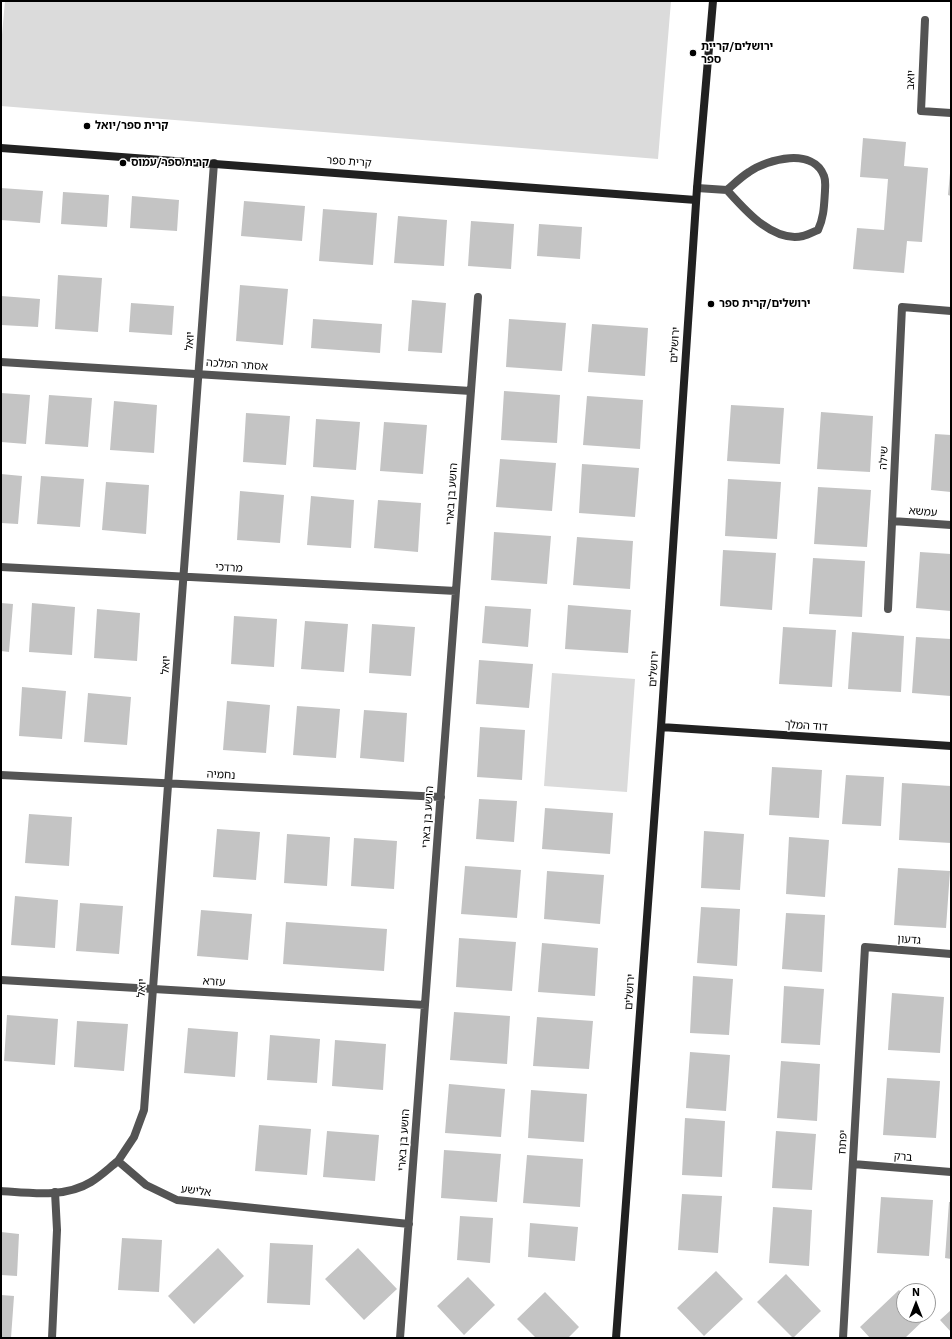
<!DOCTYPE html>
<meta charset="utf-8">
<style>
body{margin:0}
#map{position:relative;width:952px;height:1339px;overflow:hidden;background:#fff;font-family:"IBM Plex Sans",sans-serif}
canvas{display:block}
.frame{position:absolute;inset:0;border:2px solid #000;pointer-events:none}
.north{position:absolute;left:896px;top:1283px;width:40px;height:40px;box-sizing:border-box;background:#fff;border:1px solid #999;border-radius:50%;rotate:0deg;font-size:11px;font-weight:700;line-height:16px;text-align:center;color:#000}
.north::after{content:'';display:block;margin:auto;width:14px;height:18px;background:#000;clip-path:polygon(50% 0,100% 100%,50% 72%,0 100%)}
</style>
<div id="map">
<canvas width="952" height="1339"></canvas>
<div class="frame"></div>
<div class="north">N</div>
</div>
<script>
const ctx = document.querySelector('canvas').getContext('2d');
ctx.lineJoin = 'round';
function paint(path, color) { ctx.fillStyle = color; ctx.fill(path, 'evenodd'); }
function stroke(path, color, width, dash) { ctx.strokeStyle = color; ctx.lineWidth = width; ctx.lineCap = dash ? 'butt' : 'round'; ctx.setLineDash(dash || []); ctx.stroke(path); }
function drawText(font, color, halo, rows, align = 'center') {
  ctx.font = font + ' "IBM Plex Sans","Noto Sans Hebrew",sans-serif'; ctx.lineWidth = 3; ctx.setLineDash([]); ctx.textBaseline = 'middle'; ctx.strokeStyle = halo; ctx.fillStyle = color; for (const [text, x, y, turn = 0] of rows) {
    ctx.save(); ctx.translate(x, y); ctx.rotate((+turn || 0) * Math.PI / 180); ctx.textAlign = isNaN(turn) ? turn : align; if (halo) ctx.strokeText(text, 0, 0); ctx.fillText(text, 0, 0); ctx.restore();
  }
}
const green = new Path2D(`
 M5,1H671L658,159L1,106V46Z
 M552,673L635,679L627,792L544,786Z`);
const building = new Path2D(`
 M863,138L906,142L904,166L928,168L922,242L907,241L904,273L853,269L857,228L884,230L888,179L860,177Z
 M950,173H951V196L948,195Z
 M1,188L43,191L40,223L1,220Z
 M63,192L109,195L107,227L61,224Z
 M132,196L179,200L177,231L130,228Z
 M244,201L305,206L302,241L241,236Z
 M323,209L377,213L373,265L319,261Z
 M398,216L447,220L444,266L394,263Z
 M471,221L514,224L511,269L468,266Z
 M539,224L582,227L580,259L537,256Z
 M58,275L102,278L98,332L55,329Z
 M240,285L288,289L283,345L236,341Z
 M1,296L40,299L38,327L1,325Z
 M412,300L446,303L442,353L408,351Z
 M131,303L174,306L172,335L129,332Z
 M313,319L382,324L380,353L311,348Z
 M509,319L566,323L562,371L506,367Z
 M592,324L648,328L645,376L588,372Z
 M504,391L560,395L557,443L501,440Z
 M1,393L30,395L26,444L1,442Z
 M49,395L92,398L88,447L45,444Z
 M587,396L643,400L640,449L583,445Z
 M114,401L157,405L154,453L110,450Z
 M731,405L784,408L780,464L727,461Z
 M821,412L873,416L870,472L817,469Z
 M246,413L290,416L286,465L243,462Z
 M316,419L360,422L356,470L313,467Z
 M384,422L427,425L423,474L380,471Z
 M935,434L951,435V492L931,490Z
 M500,459L556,463L552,511L496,507Z
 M582,464L639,468L635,517L579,513Z
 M1,474L22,476L18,524L1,523Z
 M41,476L84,479L80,527L37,524Z
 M728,479L781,482L777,539L725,536Z
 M106,482L149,485L146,534L102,530Z
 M818,487L871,490L867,547L814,544Z
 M240,491L284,495L280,543L237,540Z
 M311,496L354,500L351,548L307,545Z
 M378,500L421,503L418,552L374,548Z
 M494,532L551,536L547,584L491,580Z
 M577,537L633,541L630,589L573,585Z
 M723,550L776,553L772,610L720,606Z
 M920,552L951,554V611L916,608Z
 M813,558L865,561L862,617L809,614Z
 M1,603L13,604L9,652L1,651Z
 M32,603L75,607L72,655L29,652Z
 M568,605L631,610L628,653L565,649Z
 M485,606L531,609L528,647L482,643Z
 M97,609L140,613L137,661L94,658Z
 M234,616L277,619L274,667L231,664Z
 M305,621L348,624L344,672L301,669Z
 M372,624L415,627L411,676L369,673Z
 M783,627L836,630L832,687L779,684Z
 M852,632L904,636L901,692L848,689Z
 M916,637L951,639V696L912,693Z
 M479,660L533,664L529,708L476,704Z
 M22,687L66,691L62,739L19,736Z
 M88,693L131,697L127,745L84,742Z
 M227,701L270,705L266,753L223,750Z
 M297,706L340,709L336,758L293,755Z
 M364,710L407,713L404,762L360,758Z
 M480,727L525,730L522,780L477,777Z
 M772,767L822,770L819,818L769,815Z
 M846,775L884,777L881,826L842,824Z
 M902,783L951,786V843L899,840Z
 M479,799L517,801L514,842L476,839Z
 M545,808L613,813L610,854L542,849Z
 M29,814L72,817L69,866L25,863Z
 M217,829L260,832L256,880L213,877Z
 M704,831L744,834L740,890L701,888Z
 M287,834L330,837L327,886L284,883Z
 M789,837L829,840L825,897L786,894Z
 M354,838L397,841L394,889L351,886Z
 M465,866L521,870L517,918L461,914Z
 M898,868L950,871L946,928L894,925Z
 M547,871L604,875L600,924L544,919Z
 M15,896L58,900L55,948L11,945Z
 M80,903L123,906L119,954L76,951Z
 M701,907L740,909L737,966L697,963Z
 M201,910L252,914L248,960L197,956Z
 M786,913L825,915L822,972L782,969Z
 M286,922L387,929L384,971L283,964Z
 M459,938L516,942L512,991L456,987Z
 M542,943L598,948L595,996L538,992Z
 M693,976L733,979L729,1035L690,1033Z
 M784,986L824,989L820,1045L781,1043Z
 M892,993L944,997L940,1053L888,1050Z
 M454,1012L510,1016L507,1064L450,1060Z
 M7,1015L58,1019L55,1065L4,1061Z
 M537,1017L593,1021L589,1069L533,1066Z
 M77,1021L128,1024L124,1071L74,1067Z
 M188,1028L238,1032L235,1077L184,1073Z
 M270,1035L320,1039L317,1083L267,1080Z
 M335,1040L386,1044L383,1090L332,1086Z
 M690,1052L730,1055L726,1111L686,1108Z
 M781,1061L820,1064L817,1121L777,1118Z
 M887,1078L940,1081L936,1138L883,1135Z
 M449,1084L505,1089L501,1137L445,1133Z
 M531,1090L587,1094L584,1142L528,1138Z
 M685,1118L725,1121L722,1177L682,1175Z
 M259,1125L311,1129L307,1175L255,1171Z
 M327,1131L379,1135L375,1181L323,1177Z
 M776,1131L816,1134L812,1190L772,1188Z
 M444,1150L501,1154L497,1202L441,1198Z
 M527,1155L583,1159L580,1207L523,1203Z
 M682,1194L722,1196L718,1253L678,1250Z
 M881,1197L933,1200L929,1256L877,1253Z
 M949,1202H951V1259L945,1258Z
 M773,1207L812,1210L809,1266L769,1263Z
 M460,1216L493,1218L490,1263L457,1260Z
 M530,1223L578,1227L575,1261L528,1257Z
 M1,1232L19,1234L17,1276L1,1275Z
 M122,1238L162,1240L159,1292L118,1290Z
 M270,1243L313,1245L310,1305L267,1303Z
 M218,1248L244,1276L194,1324L168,1296Z
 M358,1248L397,1289L364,1320L325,1279Z
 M716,1271L743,1299L704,1336L677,1308Z
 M786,1274L821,1311L793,1338L757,1302Z
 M468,1277L495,1305L464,1335L437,1306Z
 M899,1290L904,1295V1315H923L926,1318L905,1338H870L860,1327Z
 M545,1292L579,1327L568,1338H536L517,1319Z
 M1,1295L14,1296L11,1338H1Z
 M951,1310V1332L940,1320Z`);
const lane = new Path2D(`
 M697,188L727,190C745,210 773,243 803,236C808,235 813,232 818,230C824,217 824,206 825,191C825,187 826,181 824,176C813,147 768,159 749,172C741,177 734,184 727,190
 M52,1338L57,1230L55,1192`);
const street = new Path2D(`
 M925,20L921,111L951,113
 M1,362L471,391
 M892,521L951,525
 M1,567L456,591
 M888,609L902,307L951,311
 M1,775L441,797
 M1,980L425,1005
 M118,1161L134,1137L144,1110L214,163
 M853,1164L951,1172
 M1,1191C31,1193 65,1198 91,1182C101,1176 109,1168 118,1161L146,1185L177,1200L409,1224
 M400,1338L478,297
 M843,1338L865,947L951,954`);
const secondary = new Path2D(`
 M1,148L696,200
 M661,727L951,746
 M616,1338L661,727L697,188L713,1`);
const markers = [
 [693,53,4,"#000"],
 [87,126,4,"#000"],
 [123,163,4,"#000"],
 [711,304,4,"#000"]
];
const poiNames = [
 ["ירושלים/קריית",701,47],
 ["ספר",701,60],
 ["קרית ספר/יואל",95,126],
 ["קרית ספר/עמוס",131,163],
 ["ירושלים/קרית ספר",719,304]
];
const streetNames = [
 ["יואב",911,80,-87],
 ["קרית ספר",349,162,4],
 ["יואל",190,341,-86],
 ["ירושלים",675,345,-86],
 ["אסתר המלכה",237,365,4],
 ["שילה",884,458,-87],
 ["הושע בן בארי",452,494,-86],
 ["עמשא",923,512,5],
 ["מרדכי",229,568,3],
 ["יואל",166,665,-86],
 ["ירושלים",654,669,-86],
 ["דוד המלך",806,726,4],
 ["נחמיה",221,775,3],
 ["הושע בן בארי",428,817,-86],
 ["גדעון",909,940,4],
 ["עזרא",214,982,3],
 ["יואל",142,988,-86],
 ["ירושלים",630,992,-86],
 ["הושע בן בארי",404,1140,-86],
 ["יפתח",843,1142,-87],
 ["ברק",903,1157,4],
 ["אלישע",196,1191,7]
];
paint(green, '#dbdbdb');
paint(building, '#c4c4c4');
stroke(lane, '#545454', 8);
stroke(street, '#545454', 8);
stroke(secondary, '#212121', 8);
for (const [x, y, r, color] of markers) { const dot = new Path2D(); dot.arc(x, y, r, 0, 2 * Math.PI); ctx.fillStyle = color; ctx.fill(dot); stroke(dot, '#fff', 1.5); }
drawText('bold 11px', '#000', '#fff', poiNames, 'left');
drawText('11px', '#000', '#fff', streetNames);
</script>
